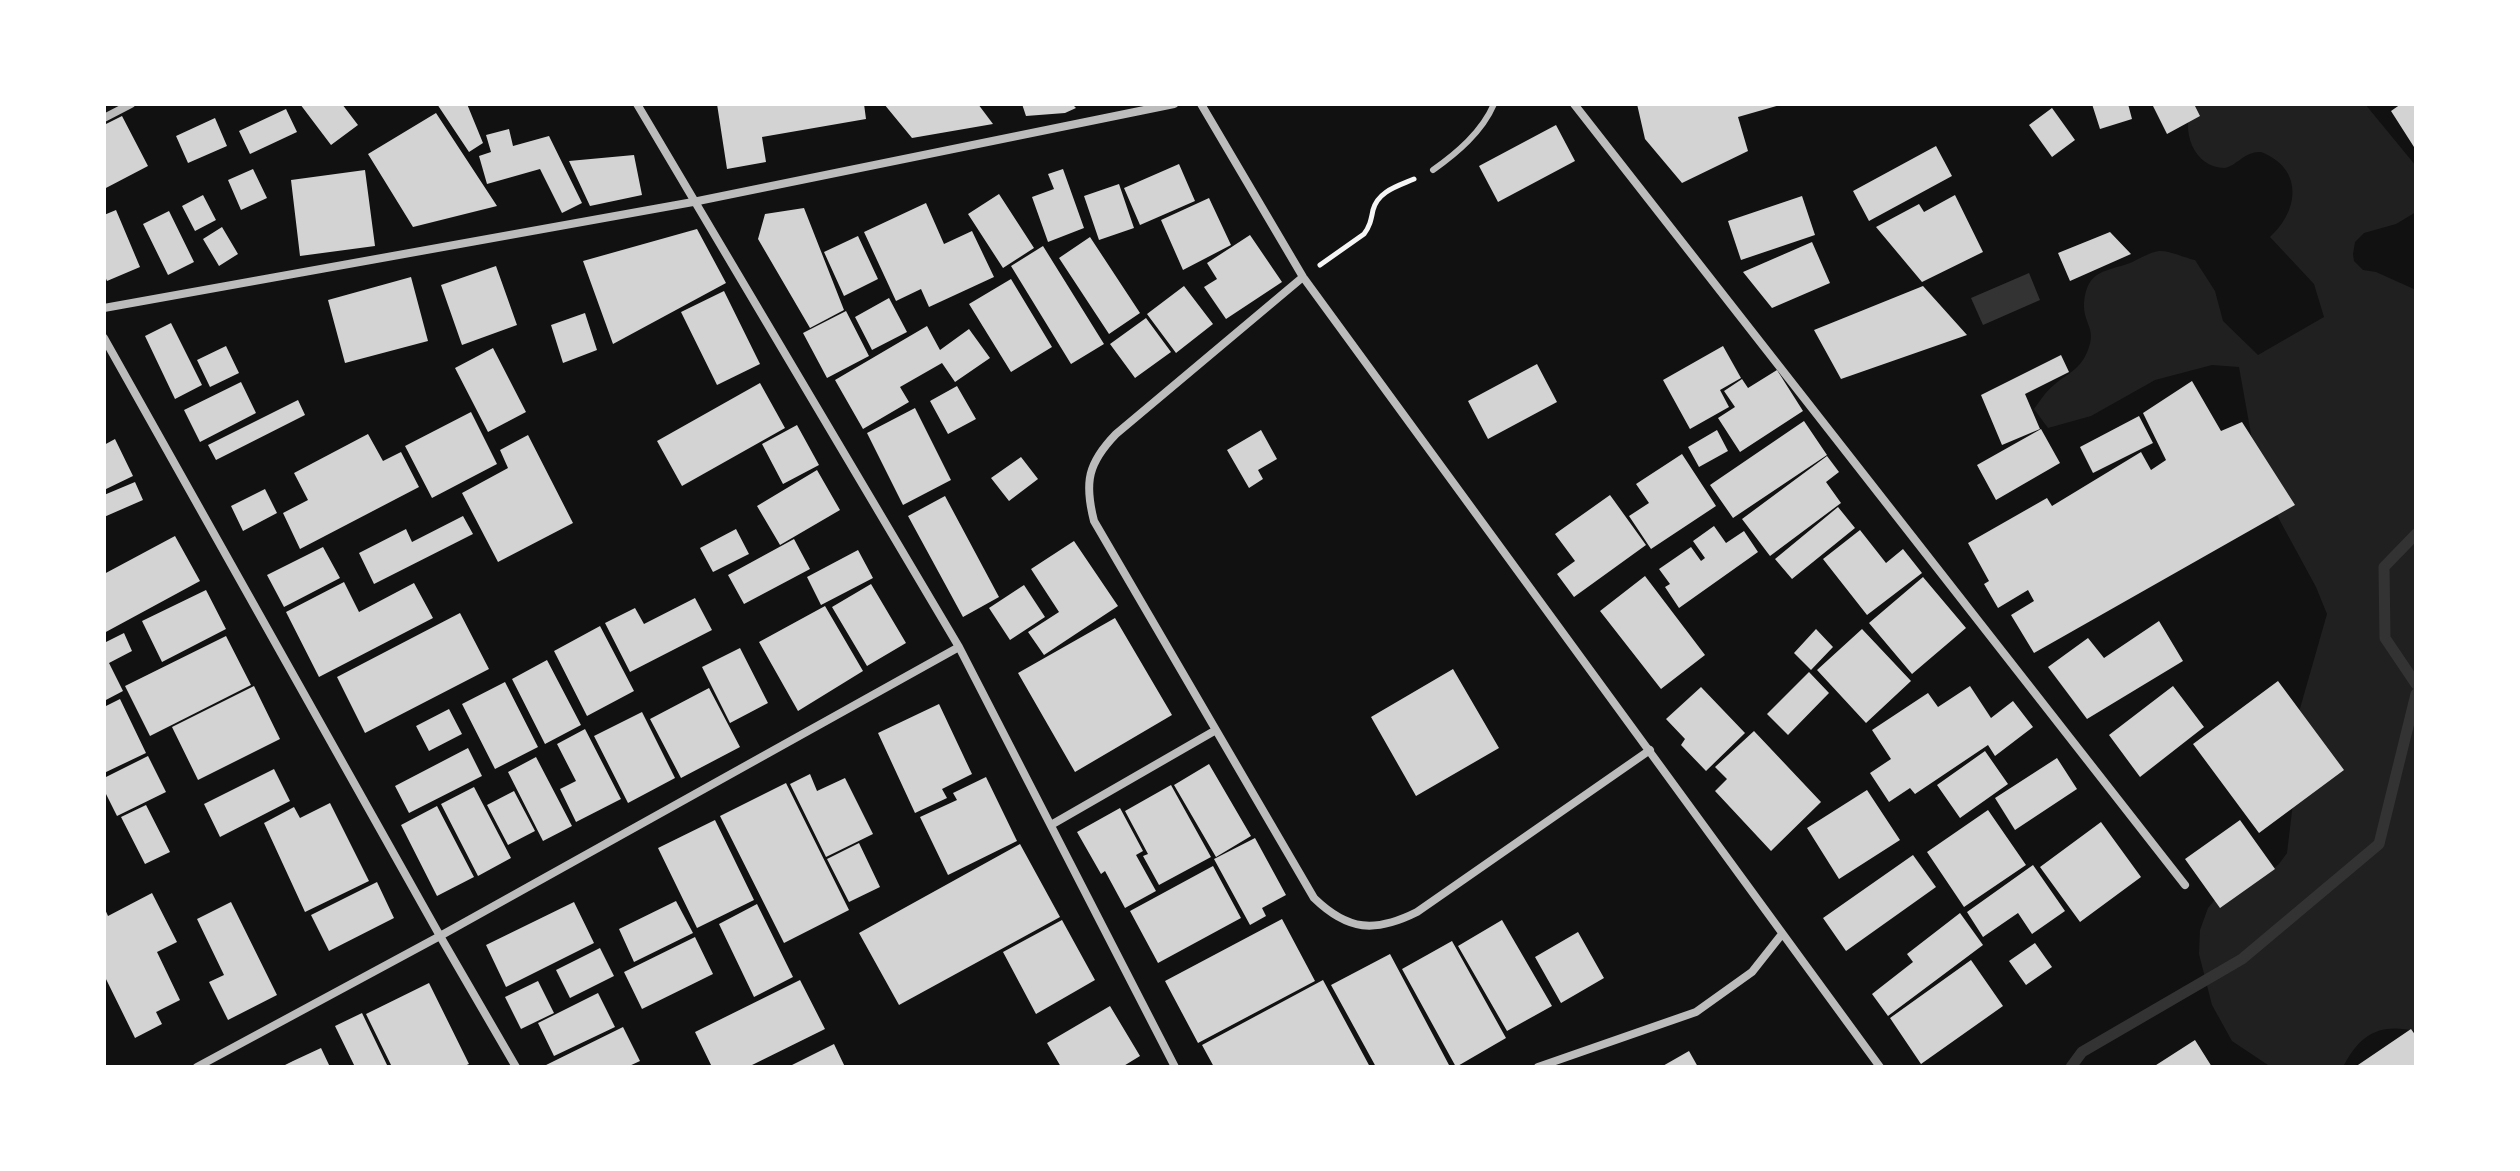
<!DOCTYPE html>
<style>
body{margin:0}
#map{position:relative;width:2520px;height:1171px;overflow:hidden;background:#111;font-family:Rubik,sans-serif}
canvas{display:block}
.frame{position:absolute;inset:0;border:106px solid #fff;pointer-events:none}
</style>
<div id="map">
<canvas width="2520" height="1171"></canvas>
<div class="frame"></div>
</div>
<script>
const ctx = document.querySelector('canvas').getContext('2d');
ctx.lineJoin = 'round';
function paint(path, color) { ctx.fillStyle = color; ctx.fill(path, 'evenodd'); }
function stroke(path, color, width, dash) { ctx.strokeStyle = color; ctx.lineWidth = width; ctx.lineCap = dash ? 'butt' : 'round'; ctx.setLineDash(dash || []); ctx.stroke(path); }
const green = new Path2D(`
 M2193,104H2365L2416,166V212L2396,224L2364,233L2355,242L2353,254L2354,261L2363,270L2376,272L2416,290V1031C2379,1023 2360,1034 2343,1067H2271L2232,1041L2212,1005L2199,954L2200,930L2208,908L2223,890L2269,872L2279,864L2287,853L2296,778L2299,712L2327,614L2316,587L2260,484L2239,367L2212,365L2155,380L2091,416L2048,428L2034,409C2040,401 2046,391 2054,385C2068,373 2080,370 2088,350C2097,328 2083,324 2084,303C2087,269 2106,272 2130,263C2139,259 2150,252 2159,251C2169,250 2185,258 2195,260L2215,291L2223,321L2258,355L2324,317L2314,284L2270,237C2300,210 2303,168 2261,152C2245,151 2239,164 2225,168C2193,168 2180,129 2193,104Z`);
const water = new Path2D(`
 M2029,273L2040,300L1983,325L1971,298Z`);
const stream = new Path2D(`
 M2416,534L2384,567L2385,638L2416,684
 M2071,1067L2082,1052L2242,959L2379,844L2416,694`);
const building = new Path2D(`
 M300,104H342L358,125L331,145Z
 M437,104H467L483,143L469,152Z
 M717,104H864L866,119L762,137L766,162L727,169Z
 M884,104H978L993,124L912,138Z
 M1022,104H1072L1076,108L1065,113L1026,116Z
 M1637,104H1779L1780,105L1738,117L1748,151L1682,183L1645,139Z
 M2092,104H2128L2132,119L2100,129Z
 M2152,104H2194L2200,116L2167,134Z
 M2401,104H2416L2414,147L2391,111Z
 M2052,108L2075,140L2052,157L2029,125Z
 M286,109L297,132L250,154L239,131Z
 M436,113L497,206L413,227L368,154Z
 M122,116L148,166L104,189V125Z
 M215,118L227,146L188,163L176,136Z
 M1556,125L1575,161L1498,202L1479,166Z
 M509,129L513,146L549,136L582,203L562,213L540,169L487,184L479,156L491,152L486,135Z
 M1936,146L1952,176L1869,221L1853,191Z
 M634,155L642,195L590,206L569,161Z
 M1179,164L1195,201L1140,225L1124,188Z
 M253,169L267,198L241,210L228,180Z
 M1063,169L1084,228L1048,242L1032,197L1054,189L1048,174Z
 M365,170L375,246L300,256L291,180Z
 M1119,184L1134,228L1099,240L1084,196Z
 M999,194L1034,248L1003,268L968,214Z
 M203,195L216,220L195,231L182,206Z
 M1955,195L1983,252L1922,282L1876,227L1919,204L1924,212Z
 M1802,196L1815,235L1741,260L1728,221Z
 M1209,198L1231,245L1183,270L1161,220Z
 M926,203L944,244L972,231L994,277L929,307L921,289L896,301L864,232Z
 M804,208L844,310L810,328L758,239L765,214Z
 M116,210L140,267L107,281L104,274V215Z
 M169,211L194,262L168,275L143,224Z
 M222,227L238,254L219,266L203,239Z
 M697,229L726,283L613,344L583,261Z
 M2110,232L2131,254L2070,281L2058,253Z
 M1250,235L1282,282L1226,319L1204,287L1217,279L1207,263Z
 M858,236L878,279L844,296L824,252Z
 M1090,237L1140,313L1109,334L1059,258Z
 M1812,242L1830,283L1772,308L1743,272Z
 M1043,246L1104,344L1071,364L1011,266Z
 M496,266L517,325L462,345L441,285Z
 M411,277L428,341L345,363L328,300Z
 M1011,279L1052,347L1011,372L969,304Z
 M1184,286L1213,324L1176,353L1147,314Z
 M1923,286L1967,335L1841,379L1814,330Z
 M724,291L760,364L717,385L681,312Z
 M889,298L907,332L872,350L855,317Z
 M846,311L869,356L827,378L803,333Z
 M585,313L597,350L563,363L551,325Z
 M1146,318L1171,352L1135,378L1110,344Z
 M171,323L202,385L175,399L145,336Z
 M927,326L940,350L969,329L990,358L955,382L942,363L900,387L909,402L863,429L835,380Z
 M226,346L239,373L210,387L197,360Z
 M1723,346L1741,378L1720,390L1729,407L1690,429L1663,380Z
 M493,348L526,412L488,432L455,368Z
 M2061,355L2069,372L2025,394L2040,429L2002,445L1981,395Z
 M1537,364L1557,402L1488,439L1468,401Z
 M1777,370L1803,411L1740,452L1718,418L1735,407L1724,391L1742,379L1748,388Z
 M2192,381L2221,431L2242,422L2295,505L2034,653L2011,615L2034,601L2028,590L1998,608L1984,584L1989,581L1968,543L2047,498L2052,506L2141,452L2151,470L2166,460L2143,413Z
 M241,382L256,413L200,442L184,410Z
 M760,383L785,428L682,486L657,441Z
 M957,386L976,419L948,434L930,401Z
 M298,400L305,415L216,460L208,445Z
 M915,408L951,480L903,505L867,433Z
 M471,412L497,464L432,498L405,446Z
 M2139,416L2153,443L2093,473L2080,447Z
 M1804,421L1827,455L1733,518L1710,485Z
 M797,425L819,465L783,484L762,444Z
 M2041,429L2060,463L1996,500L1977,465Z
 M1261,430L1277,459L1258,470L1263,479L1249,488L1227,450Z
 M1717,430L1728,451L1699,467L1688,447Z
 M368,434L383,461L401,452L419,487L300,549L283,513L308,500L294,473Z
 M528,435L573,523L498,562L462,493L508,468L500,450Z
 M115,439L133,476L104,490V445Z
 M1682,454L1716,506L1651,549L1629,516L1649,503L1636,484Z
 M1827,456L1839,472L1826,482L1841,503L1770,556L1742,519Z
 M1021,457L1038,479L1009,501L991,478Z
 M817,470L840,510L780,545L757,506Z
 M135,482L143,500L104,517V495Z
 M265,489L277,513L243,531L231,506Z
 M1610,495L1646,545L1574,597L1557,574L1575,561L1555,534Z
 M945,496L999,597L963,617L908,516Z
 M1838,507L1855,528L1792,579L1775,559Z
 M463,516L473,534L374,584L359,553L406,529L412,542Z
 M1714,526L1726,543L1744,531L1758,552L1679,608L1665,587L1670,584L1659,569L1691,547L1701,561L1705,558L1693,541Z
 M736,529L749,554L713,572L700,548Z
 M1860,530L1886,563L1903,549L1922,573L1867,615L1823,559Z
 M175,536L200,581L104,633V574Z
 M794,539L810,569L744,604L728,575Z
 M1074,541L1118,606L1044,655L1028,632L1059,612L1031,569Z
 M323,547L340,578L284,607L267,575Z
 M858,550L873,578L821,605L807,577Z
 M1645,576L1705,655L1661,689L1600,611Z
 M1923,577L1966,628L1912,674L1869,623Z
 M344,582L359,612L414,583L433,618L319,677L286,612Z
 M871,584L906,643L867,666L832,607Z
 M1024,585L1045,617L1010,640L989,608Z
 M206,590L226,629L162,662L142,621Z
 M695,598L712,630L630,672L605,623L635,608L644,624Z
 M825,606L863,671L798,711L759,642Z
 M460,613L489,669L365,733L337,677Z
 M1115,618L1172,715L1075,772L1018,673Z
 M2159,621L2183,661L2087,719L2048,667L2088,638L2104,658Z
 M600,626L634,691L587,716L554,651Z
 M1816,629L1833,647L1811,670L1794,653Z
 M1862,629L1911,681L1866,723L1817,670Z
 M124,633L132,651L109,663L123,691L104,701V643Z
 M226,636L251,685L150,736L125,686Z
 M740,648L768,703L730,723L702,667Z
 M547,660L581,725L545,744L512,679Z
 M1453,669L1499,748L1416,796L1371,717Z
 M1809,672L1829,693L1788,735L1767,714Z
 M2278,681L2344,770L2259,833L2193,744Z
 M505,682L538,747L495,769L462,704Z
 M254,686L280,739L198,780L172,727Z
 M1970,686L1991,718L2013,701L2033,727L1995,756L1988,745L1915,794L1910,788L1889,802L1870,773L1891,759L1872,730L1928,693L1938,707Z
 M2173,686L2204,727L2140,777L2109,735Z
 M1701,687L1745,733L1706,771L1681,745L1685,739L1666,719Z
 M709,688L740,747L681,778L650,719Z
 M120,699L146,753L104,773V707Z
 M939,704L972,774L942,789L947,798L915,813L878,733Z
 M449,709L462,734L429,751L416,726Z
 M642,712L675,778L628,803L594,736Z
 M585,729L621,799L576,822L560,789L576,781L557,744Z
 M1754,731L1821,802L1771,851L1715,791L1727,779L1715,767Z
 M468,748L482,776L409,813L395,786Z
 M1985,751L2008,784L1960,818L1937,785Z
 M148,756L166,792L117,816L104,790V778Z
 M536,757L572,826L543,841L508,772Z
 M2057,758L2077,789L2015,830L1995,798Z
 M1209,764L1251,836L1216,857L1174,785Z
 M274,769L290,801L220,837L204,804Z
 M810,774L817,791L845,778L873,834L826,857L790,784Z
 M986,777L1017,841L948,875L920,817L957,800L953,793Z
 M786,783L849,910L784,943L720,816Z
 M1171,785L1211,857L1159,885L1143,856L1148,854L1125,811Z
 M474,787L511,858L478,876L441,804Z
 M1867,790L1900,840L1839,879L1807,828Z
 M514,791L535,831L508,845L487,805Z
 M330,803L369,881L305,912L264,823L294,807L300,818Z
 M146,805L170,852L145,864L121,817Z
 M437,806L474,877L437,896L401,825Z
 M1120,808L1143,851L1136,855L1156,891L1125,908L1105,871L1101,874L1077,832Z
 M1988,810L2026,865L1964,907L1927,852Z
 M715,820L754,900L697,928L658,848Z
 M2240,820L2275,869L2220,908L2185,859Z
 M2101,822L2141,877L2080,922L2040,867Z
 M1255,838L1286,895L1262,908L1266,916L1250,925L1214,859Z
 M859,843L880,887L849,902L827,859Z
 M1020,844L1060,917L899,1005L859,933Z
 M1913,855L1936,887L1846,951L1823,918Z
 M2033,865L2065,911L2032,934L2018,913L1983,937L1967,912Z
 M1213,866L1241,918L1158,963L1130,911Z
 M377,882L394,918L329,951L311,915Z
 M152,893L177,942L157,952L180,1000L156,1012L162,1024L135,1038L104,975V907L108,916Z
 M676,901L693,933L634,962L619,929Z
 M231,902L277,995L228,1020L209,982L224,975L197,919Z
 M574,902L594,943L506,987L486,945Z
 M757,904L793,977L754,997L719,924Z
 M1960,913L1983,945L1888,1016L1872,994L1913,962L1907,954Z
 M1282,919L1315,981L1198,1043L1165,981Z
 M1062,920L1095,980L1036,1014L1003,952Z
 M1502,920L1552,1006L1507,1031L1458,946Z
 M1578,932L1604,978L1561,1003L1535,957Z
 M695,937L713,974L642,1009L624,972Z
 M1452,941L1506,1038L1456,1067L1402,969Z
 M2035,943L2052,967L2026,985L2009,961Z
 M600,948L614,976L570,998L556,970Z
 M1390,954L1449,1065L1445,1067H1376L1331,985Z
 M1971,960L2003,1006L1921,1064L1890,1018Z
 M800,980L825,1029L748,1067H712L695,1032Z
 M1323,980L1370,1067L1248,1065L1214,1067L1202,1045Z
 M538,981L554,1013L521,1029L505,997Z
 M429,983L469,1064L462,1067H392L366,1014Z
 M598,993L615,1027L554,1056L538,1023Z
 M1110,1006L1140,1056L1122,1067H1061L1047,1043Z
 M362,1013L388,1067H355L335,1026Z
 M623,1027L640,1061L627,1067H542Z
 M2411,1029L2416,1036V1067H2355Z
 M2195,1040L2212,1067H2153Z
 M834,1044L845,1067H788Z
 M321,1048L330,1067H281L293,1061Z
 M1689,1051L1698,1067H1661Z`);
const path = new Path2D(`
 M1320,265L1364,234C1370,226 1371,220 1373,210C1378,191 1398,186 1414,179`);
const service = new Path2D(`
 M1433,170C1457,153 1482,132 1494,104`);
const minor = new Path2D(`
 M637,104L959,647L1175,1067
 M1201,104L1303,277L1880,1067
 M1574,104L2185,885
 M104,118L131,104
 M1303,277L1116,434C1088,463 1084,482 1094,521L1314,898C1348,931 1375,933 1417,912L1650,750
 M104,308L693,202L1174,104
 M104,338L440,936L516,1067
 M1051,825L1216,730
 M197,1067L440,936L959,647
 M1538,1067L1696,1012L1752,972L1782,934`);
paint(green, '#202020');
paint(water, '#333');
stroke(stream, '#333', 11);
paint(building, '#d3d3d3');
stroke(path, '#f5f5f5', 5);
stroke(service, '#bcbcbc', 6);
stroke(minor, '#bcbcbc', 8);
</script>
